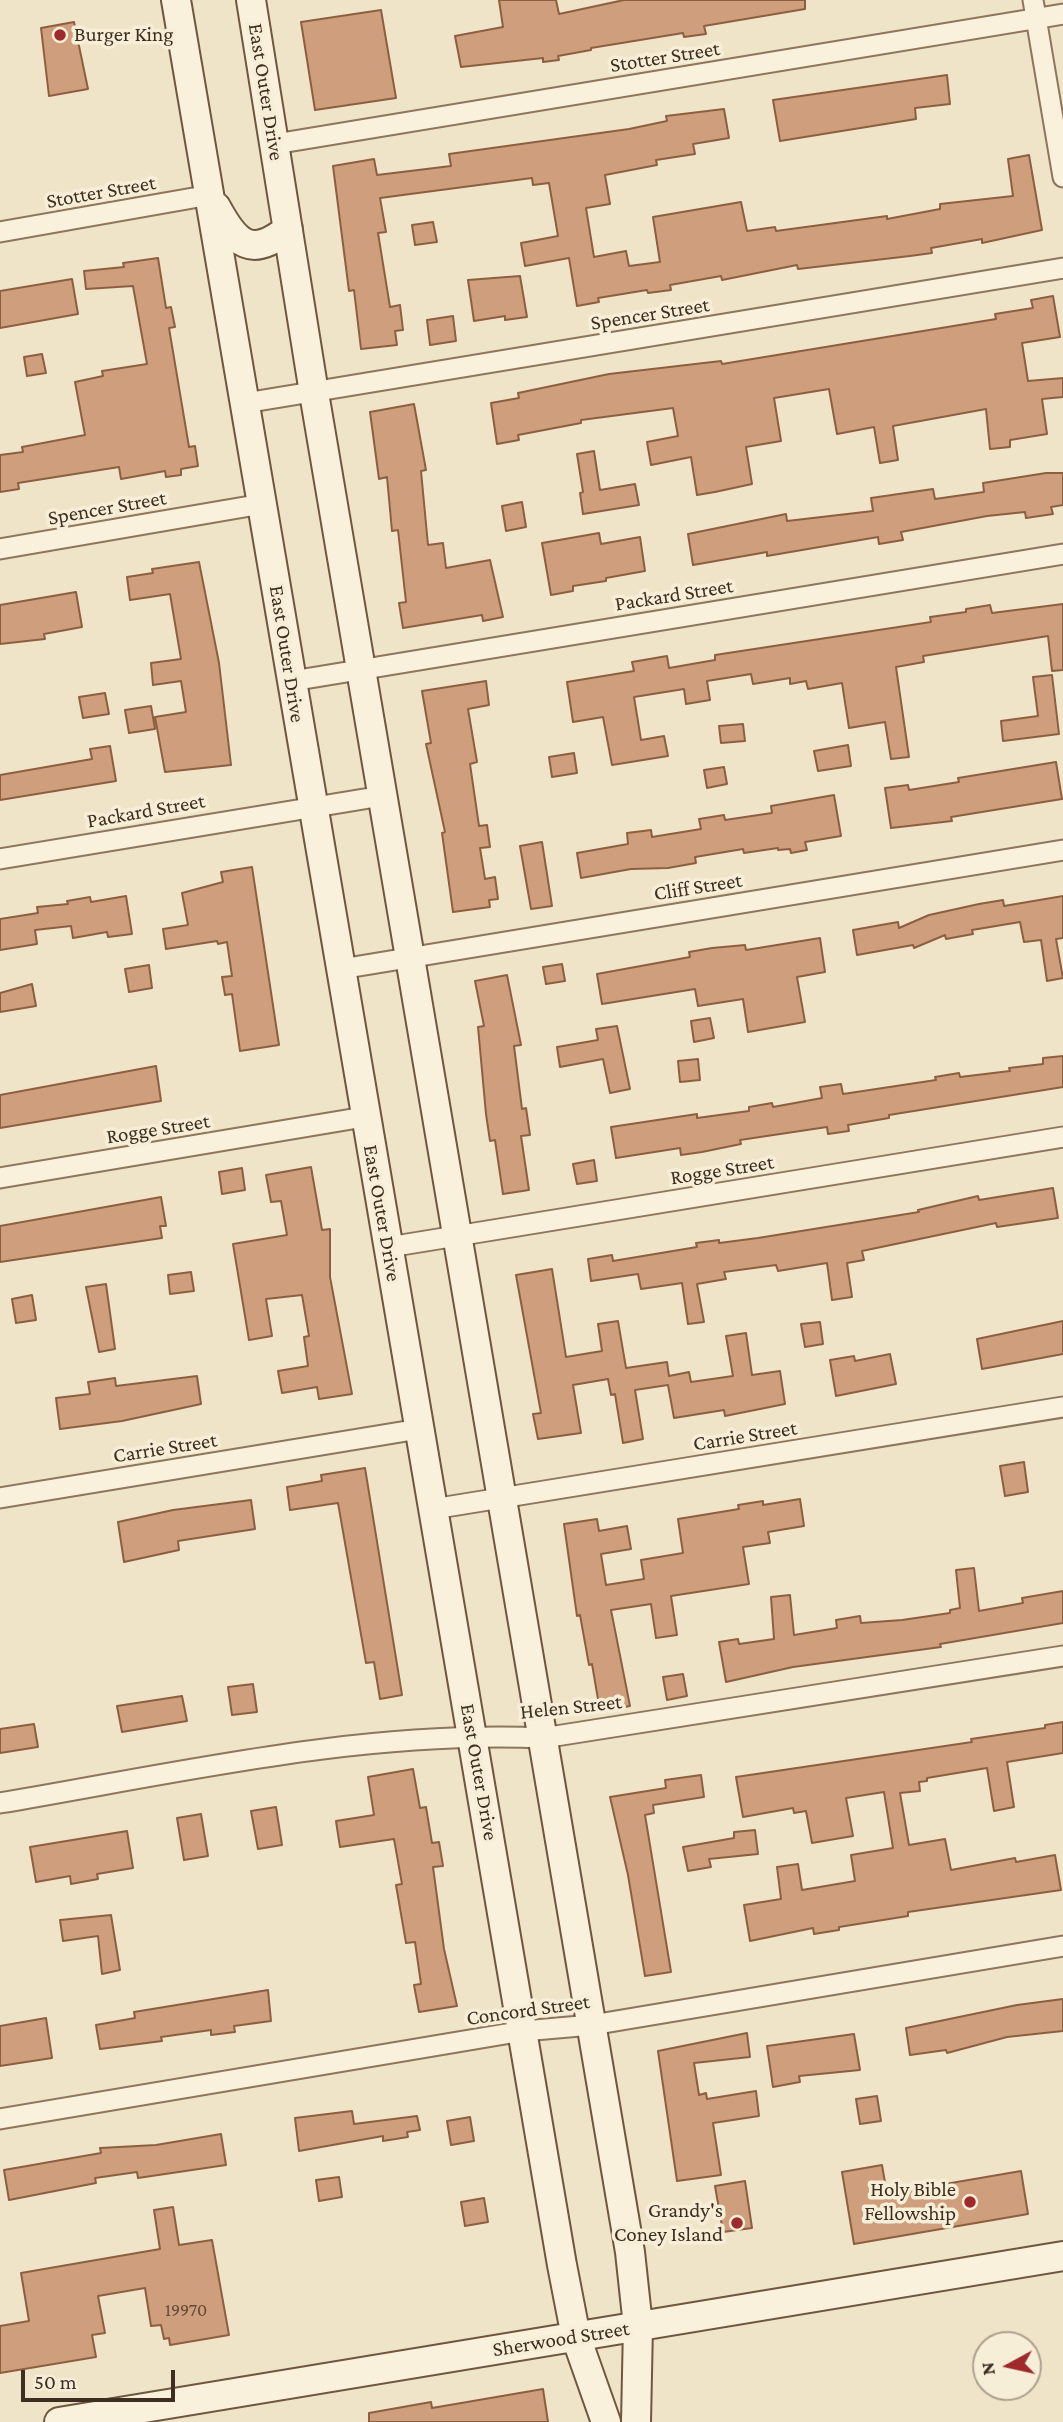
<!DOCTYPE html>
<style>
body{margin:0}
#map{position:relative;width:1063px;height:2422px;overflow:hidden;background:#f0e4c8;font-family:"Crimson Pro",serif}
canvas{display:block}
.north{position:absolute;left:972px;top:2331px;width:70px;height:70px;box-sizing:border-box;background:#f7eed8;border:2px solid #ada18e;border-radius:50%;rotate:262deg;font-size:19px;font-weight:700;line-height:28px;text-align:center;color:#3d2e20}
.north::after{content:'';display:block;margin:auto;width:24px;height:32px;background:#9e2a2b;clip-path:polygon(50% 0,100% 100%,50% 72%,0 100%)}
.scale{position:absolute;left:21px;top:2370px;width:154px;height:32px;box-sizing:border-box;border:4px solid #3d2e20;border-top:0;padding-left:9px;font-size:21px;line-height:24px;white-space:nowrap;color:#3d2e20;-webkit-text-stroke:5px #f7eed8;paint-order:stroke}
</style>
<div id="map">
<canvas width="1063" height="2422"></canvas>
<div class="north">N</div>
<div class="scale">50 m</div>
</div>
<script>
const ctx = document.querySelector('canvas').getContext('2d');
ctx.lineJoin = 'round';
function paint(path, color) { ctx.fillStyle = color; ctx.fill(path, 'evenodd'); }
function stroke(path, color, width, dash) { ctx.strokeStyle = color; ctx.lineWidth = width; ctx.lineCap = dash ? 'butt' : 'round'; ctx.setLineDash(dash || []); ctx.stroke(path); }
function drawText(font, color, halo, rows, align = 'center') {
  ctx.font = font + ' "Crimson Pro",serif'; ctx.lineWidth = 7; ctx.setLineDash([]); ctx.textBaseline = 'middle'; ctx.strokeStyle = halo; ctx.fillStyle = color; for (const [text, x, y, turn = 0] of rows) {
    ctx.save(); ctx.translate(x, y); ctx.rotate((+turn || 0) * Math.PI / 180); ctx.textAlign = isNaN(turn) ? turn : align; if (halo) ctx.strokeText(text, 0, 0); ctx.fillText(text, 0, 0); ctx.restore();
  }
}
const building = new Path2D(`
 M499,0H556L559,14L624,0H805V9L704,26L706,34L684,37L683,33L591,48V50L558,56L559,60L543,62V58L461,67L455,36L503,27Z
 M381,10L396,98L315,110L301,22Z
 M74,22L88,89L49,96L41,28Z
 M947,75L950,104L915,108L916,119L780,141L773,100Z
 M724,109L729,138L693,144L695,154L656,160L657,165L605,175L610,204L586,208L594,257L626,251L629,266L660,262L653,217L741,202L747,231L775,227L776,231L887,216V219L940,209V204L1013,196L1008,159L1029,155L1042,230L982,243V239L931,248L932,253L910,256L798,269L797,265L722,280L721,276L670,285L671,290L648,293L647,290L598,298L599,302L577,306L569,258L525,266L521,243L558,236L549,183L533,185L532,178L380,198L386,232L378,233L390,307L400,305L403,330L395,331L397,345L361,349L354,290L349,291L333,166L374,159L377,175L451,166L449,154L629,129L667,121L666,116Z
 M433,222L437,242L415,245L412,225Z
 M158,258L166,308L171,307L175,327L169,328L189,447L195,446L198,466L181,469V475L166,477L165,471L121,479L119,467L18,483L19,489L0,492V455L23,452L22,447L85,435L75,382L103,376L102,371L147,364L133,286L86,289L84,271L124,267L123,263Z
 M520,276L527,317L505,320V316L474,321L468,280Z
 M72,279L78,314L0,328V291Z
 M1053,296L1060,337L1022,343L1028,381L1063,378V397L1042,399L1047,434L1010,440V447L990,449L986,409L893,426L898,460L880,463L874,427L837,434L829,389L774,398L781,441L746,447L752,484L715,492L697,495L691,457L651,465L647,442L678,436L673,408L581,420V423L518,435L519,440L497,444L491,403L519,398L518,393L609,374L721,361L722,364L996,319L995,314L1033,308L1031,300Z
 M453,316L456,341L430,345L427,320Z
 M42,354L46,373L27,376L24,357Z
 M414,404L426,470L421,471L428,545L443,543L446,568L490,560L503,617L483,621L482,615L403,628L399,603L406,602L398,530L392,531L387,477L379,479L370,412Z
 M594,451L600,490L635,484L639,505L583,514L580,493L583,492L577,454Z
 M1046,473H1063V505L1051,507L1053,514L1026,518L1025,512L987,516L901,532L903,540L879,544L878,537L767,556V552L693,565L688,534L786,514L787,521L873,511L871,498L933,489L935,499L984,492L983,483Z
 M522,502L526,527L506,531L502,506Z
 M599,533L601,544L640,537L645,571L606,578V581L573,586V591L551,595L542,543Z
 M199,562L219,663L231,765L165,772L155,717L186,712L181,681L153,685L151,663L181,659L170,594L130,600L127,577L153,573L152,569Z
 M76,592L82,627L44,634L45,639L0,644V605Z
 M1063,604V670L1052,671L1048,636L923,656L924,662L896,667L909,757L891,759L885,722L849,728L842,683L808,689L806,681L790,684V678L753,684L751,674L707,681L710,700L686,704L684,689L634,697L641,740L664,736L668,756L612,765L603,717L573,722L567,682L634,671L632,662L667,656L669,668L715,660V655L931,622L930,617L966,612V609L990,605L992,613Z
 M1052,675L1059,734L1003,741L1001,721L1038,716L1033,677Z
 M486,681L489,705L468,709L477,762L470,764L479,826L487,825L490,847L480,848L485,879L495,877L498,899L489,900L490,907L453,912L442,833L445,832L426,744L431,743L422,691Z
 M105,693L109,714L83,718L79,697Z
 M151,706L155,729L129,733L125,710Z
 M743,724L745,741L721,743L719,726Z
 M848,745L851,766L818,771L814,751Z
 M110,746L116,781L0,800V775L92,759L90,749Z
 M574,753L577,773L552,777L549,757Z
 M1056,762L1062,799L951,817L952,821L891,828L885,788L908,785L909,790L959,782L958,778Z
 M724,767L727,784L707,788L704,770Z
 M834,795L841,836L805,842L807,850L791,853L790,849L778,850V848L744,853L743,849L695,857L696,863L668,868L631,869L581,878L577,853L628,844L627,833L651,830L652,837L701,829L699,819L724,815L725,820L772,813L771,806Z
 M542,842L552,906L531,909L520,846Z
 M252,867L279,1045L240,1051L232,994L225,995L222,977L232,976L227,942L218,944L217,941L166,949L163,929L188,925L182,893L223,882L221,872Z
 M126,896L132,934L108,937L107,932L73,938L71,926L35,930L37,944L0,950V919L38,913L37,907L68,904L67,901L90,897L91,902Z
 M1063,896V938L1056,939L1063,978L1047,981L1041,940L1024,942L1020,922L972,930L973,934L946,939L945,935L914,948L913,945L857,955L853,930L898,922L899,928L929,915L979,904L1003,900L1004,906Z
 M820,938L825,972L797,977L805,1022L748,1032L743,999L698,1006L695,989L602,1004L597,974L690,957L689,952L712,948L745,945L746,950Z
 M562,964L565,981L546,984L543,967Z
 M149,965L152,988L129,992L125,969Z
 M507,975L521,1045L514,1046L522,1109L526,1108L530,1135L521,1136L529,1190L503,1194L495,1140L490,1141L486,1114L478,1027L484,1026L475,981Z
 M32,984L36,1006L0,1012V993Z
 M710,1018L714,1038L694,1042L691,1021Z
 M617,1026L630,1089L610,1093L603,1059L560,1067L557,1047L598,1040L596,1029Z
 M1063,1056V1087L889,1115V1118L848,1125L849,1131L828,1134L827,1127L740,1140L741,1144L702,1152L681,1155L680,1148L616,1158L611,1127L697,1114V1118L749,1111V1107L772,1103L773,1107L822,1098L820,1087L841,1084L843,1094L936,1080L935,1077L959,1073L960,1077L1010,1071L1009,1068L1043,1064V1058Z
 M698,1059L700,1080L680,1082L678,1061Z
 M156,1066L161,1101L0,1128V1095Z
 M594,1160L597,1181L577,1184L573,1164Z
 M311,1167L322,1230L330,1229V1277L352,1394L319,1399L317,1387L282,1393L278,1371L308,1366L304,1337L309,1336L302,1295L266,1299L272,1336L249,1340L233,1244L287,1235L281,1201L271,1202L266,1175Z
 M242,1168L245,1190L222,1194L219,1172Z
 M1053,1188L1058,1218L997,1227L996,1223L862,1251L864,1260L847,1263L852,1297L832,1300L827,1263L778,1271L776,1265L724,1272L726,1279L697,1284L704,1322L688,1324L682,1283L641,1289L638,1274L591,1281L588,1259L612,1255L613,1261L697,1247L696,1243L719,1240V1243L758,1238L919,1212L918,1210L978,1196L979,1200Z
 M161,1197L166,1226H160L162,1238L0,1262V1226Z
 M552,1269L566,1357L602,1351L598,1324L618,1321L626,1368L667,1362L669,1376L689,1372L691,1382L733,1376L726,1336L746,1333L752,1375L780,1371L785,1404L725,1416L724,1410L674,1418L668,1385L635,1390L643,1439L623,1443L615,1394L611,1395L608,1379L573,1385L581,1433L538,1439L533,1414L541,1413L516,1275Z
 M191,1272L194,1291L170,1294L168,1275Z
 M106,1284L115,1349L99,1352L86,1287Z
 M32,1295L36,1320L16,1323L12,1299Z
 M1063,1321V1354L982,1369L977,1339Z
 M820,1322L823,1344L805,1347L801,1324Z
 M890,1354L896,1384L836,1396L830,1360L854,1356L855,1361Z
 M197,1376L201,1404L122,1421L60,1429L56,1398L90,1394L88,1382L115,1378L116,1386Z
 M1024,1462L1028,1492L1005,1496L1000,1466Z
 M365,1468L402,1695L380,1699L374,1662L366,1663L338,1503L290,1510L287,1487L322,1481L321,1475Z
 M800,1499L804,1526L768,1532L770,1543L743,1547L749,1584L671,1596L677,1635L656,1638L651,1604L611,1610L630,1706L600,1711L592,1664L589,1665L580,1615L577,1616L564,1524L597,1519L599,1531L627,1526L631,1549L601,1554L606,1585L644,1579L641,1560L683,1553L678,1519L739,1509L738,1505L763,1501V1505Z
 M251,1500L255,1529L178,1541L179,1550L124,1562L118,1522L173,1510Z
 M974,1568L979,1611L1023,1603L1022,1598L1063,1591V1623L940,1644L941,1647L793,1667L726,1682L719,1642L738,1639L739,1644L774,1639L771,1597L790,1595L794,1635L837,1628L836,1620L860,1616L861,1623L902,1620L950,1613V1610L960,1608L956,1570Z
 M683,1674L687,1696L667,1700L663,1677Z
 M253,1684L257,1712L232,1715L228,1687Z
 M182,1696L187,1721L122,1732L117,1706Z
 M1063,1722V1753L1007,1762L1014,1807L994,1811L987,1768L927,1778V1781L919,1782L920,1791L900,1793L909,1845L945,1839L951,1870L1015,1858L1016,1862L1055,1855L1061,1890L908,1912V1916L839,1927V1930L814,1934L813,1928L750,1941L744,1905L781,1899L777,1867L798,1864L802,1890L855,1881L851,1855L893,1848L884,1792L846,1798L853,1836L812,1843L806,1811L794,1813L793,1808L743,1817L736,1777L972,1742L971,1739L1045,1728V1725Z
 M34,1724L38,1747L0,1753V1729Z
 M413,1769L420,1808L426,1807L432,1843L439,1842L443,1866L433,1867L444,1949L457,2006L419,2012L414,1985L421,1984L415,1942L406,1943L396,1885L402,1884L394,1839L340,1847L336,1821L374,1815L368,1777Z
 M701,1775L704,1797L653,1805L654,1813L645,1815L671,1972L645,1976L628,1875L610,1797L666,1788L665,1780Z
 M276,1807L282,1845L258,1849L251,1811Z
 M201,1814L208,1856L184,1860L177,1818Z
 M755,1830L758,1854L709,1859L711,1867L688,1871L683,1847L734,1838V1832Z
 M127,1831L133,1868L97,1874L98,1879L71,1884L70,1876L36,1882L30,1847Z
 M111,1915L120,1970L102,1974L98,1936L63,1941L60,1920Z
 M268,1990L271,2021L234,2026L235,2032L211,2035V2030L161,2037L162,2041L100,2049L96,2025L135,2018L134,2012Z
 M1063,1999V2031L1007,2037L947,2053L946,2050L910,2055L906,2028L1017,2005Z
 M46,2018L52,2058L0,2066V2026Z
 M747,2033L750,2057L694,2063L699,2095L706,2093L707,2099L756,2091L759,2116L713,2123L721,2175L677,2181L658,2051Z
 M854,2034L860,2070L799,2076L800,2082L773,2087L767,2046Z
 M877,2096L881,2121L860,2124L856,2099Z
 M352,2111L354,2124L417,2116L420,2130L407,2132L408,2137L383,2141V2136L299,2151L295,2118Z
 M470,2117L474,2141L451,2145L447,2121Z
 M221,2134L226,2165L138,2178L137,2172L95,2178L96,2183L9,2200L4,2170L101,2153L100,2148L156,2145Z
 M882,2165L887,2194L1021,2171L1028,2214L854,2244L842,2172Z
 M339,2177L342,2197L319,2201L316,2180Z
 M745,2181L752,2228L723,2232L715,2186Z
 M484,2198L488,2222L465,2226L461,2202Z
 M173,2207L179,2245L212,2240L229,2335L170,2345L169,2338L164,2339L161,2325L151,2326L145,2288L98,2296L105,2333L92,2335L96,2357L0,2373V2326L29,2321L21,2273L160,2249L154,2210Z
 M543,2389L548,2422H369V2413L431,2402L432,2408Z`);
const street = new Path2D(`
 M1033,0L1063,177
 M275,144L1063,14
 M0,232L210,195
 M245,403L1063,268
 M0,549L262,504
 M292,681L1063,554
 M0,859L382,796
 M341,969L1063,850
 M0,1178L364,1117
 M389,1247L1063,1137
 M0,1498L419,1429
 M433,1509L1063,1407
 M0,1803C178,1773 362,1730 543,1738L1063,1656
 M0,2119L523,2031L592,2025L1063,1946`);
const secondary = new Path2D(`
 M176,0L562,2265L576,2337L606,2422
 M251,0L314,393L630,2252L638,2326L636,2422
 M216,207C236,244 251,259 288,229
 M59,2422L1063,2256`);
const markers = [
 [60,35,7,"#9e2a2b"],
 [970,2202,7,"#9e2a2b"],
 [737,2223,7,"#9e2a2b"]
];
const numberNames = [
 ["19970",186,2310]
];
const poiNames = [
 ["Burger King",74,35,"left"],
 ["Holy Bible",956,2190],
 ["Fellowship",956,2214],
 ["Grandy's",723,2211],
 ["Coney Island",723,2235]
];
const streetNames = [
 ["Stotter Street",665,57,-9],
 ["East Outer Drive",266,92,81],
 ["Stotter Street",101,192,-10],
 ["Spencer Street",650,314,-9],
 ["Spencer Street",107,508,-10],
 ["Packard Street",674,595,-9],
 ["East Outer Drive",287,654,81],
 ["Packard Street",146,811,-10],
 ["Cliff Street",698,887,-9],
 ["Rogge Street",158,1129,-9],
 ["Rogge Street",722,1170,-9],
 ["East Outer Drive",382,1213,80],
 ["Carrie Street",745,1436,-9],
 ["Carrie Street",165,1448,-9],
 ["Helen Street",571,1707,-6],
 ["East Outer Drive",479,1772,80],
 ["Concord Street",528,2010,-8],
 ["Sherwood Street",561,2339,-9]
];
paint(building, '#cf9f7d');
stroke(building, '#8d5f41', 2);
stroke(street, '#8d765c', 23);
stroke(secondary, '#6f573f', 32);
stroke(street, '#faf1dc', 19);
stroke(secondary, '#faf1dc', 28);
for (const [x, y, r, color] of markers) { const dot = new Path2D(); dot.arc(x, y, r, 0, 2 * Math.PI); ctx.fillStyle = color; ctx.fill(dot); stroke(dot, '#f7eed8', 2.5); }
drawText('18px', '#624a37', null, numberNames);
drawText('21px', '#3d2e20', '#f7eed8', poiNames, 'right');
drawText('21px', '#3d2e20', '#f7eed8', streetNames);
</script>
